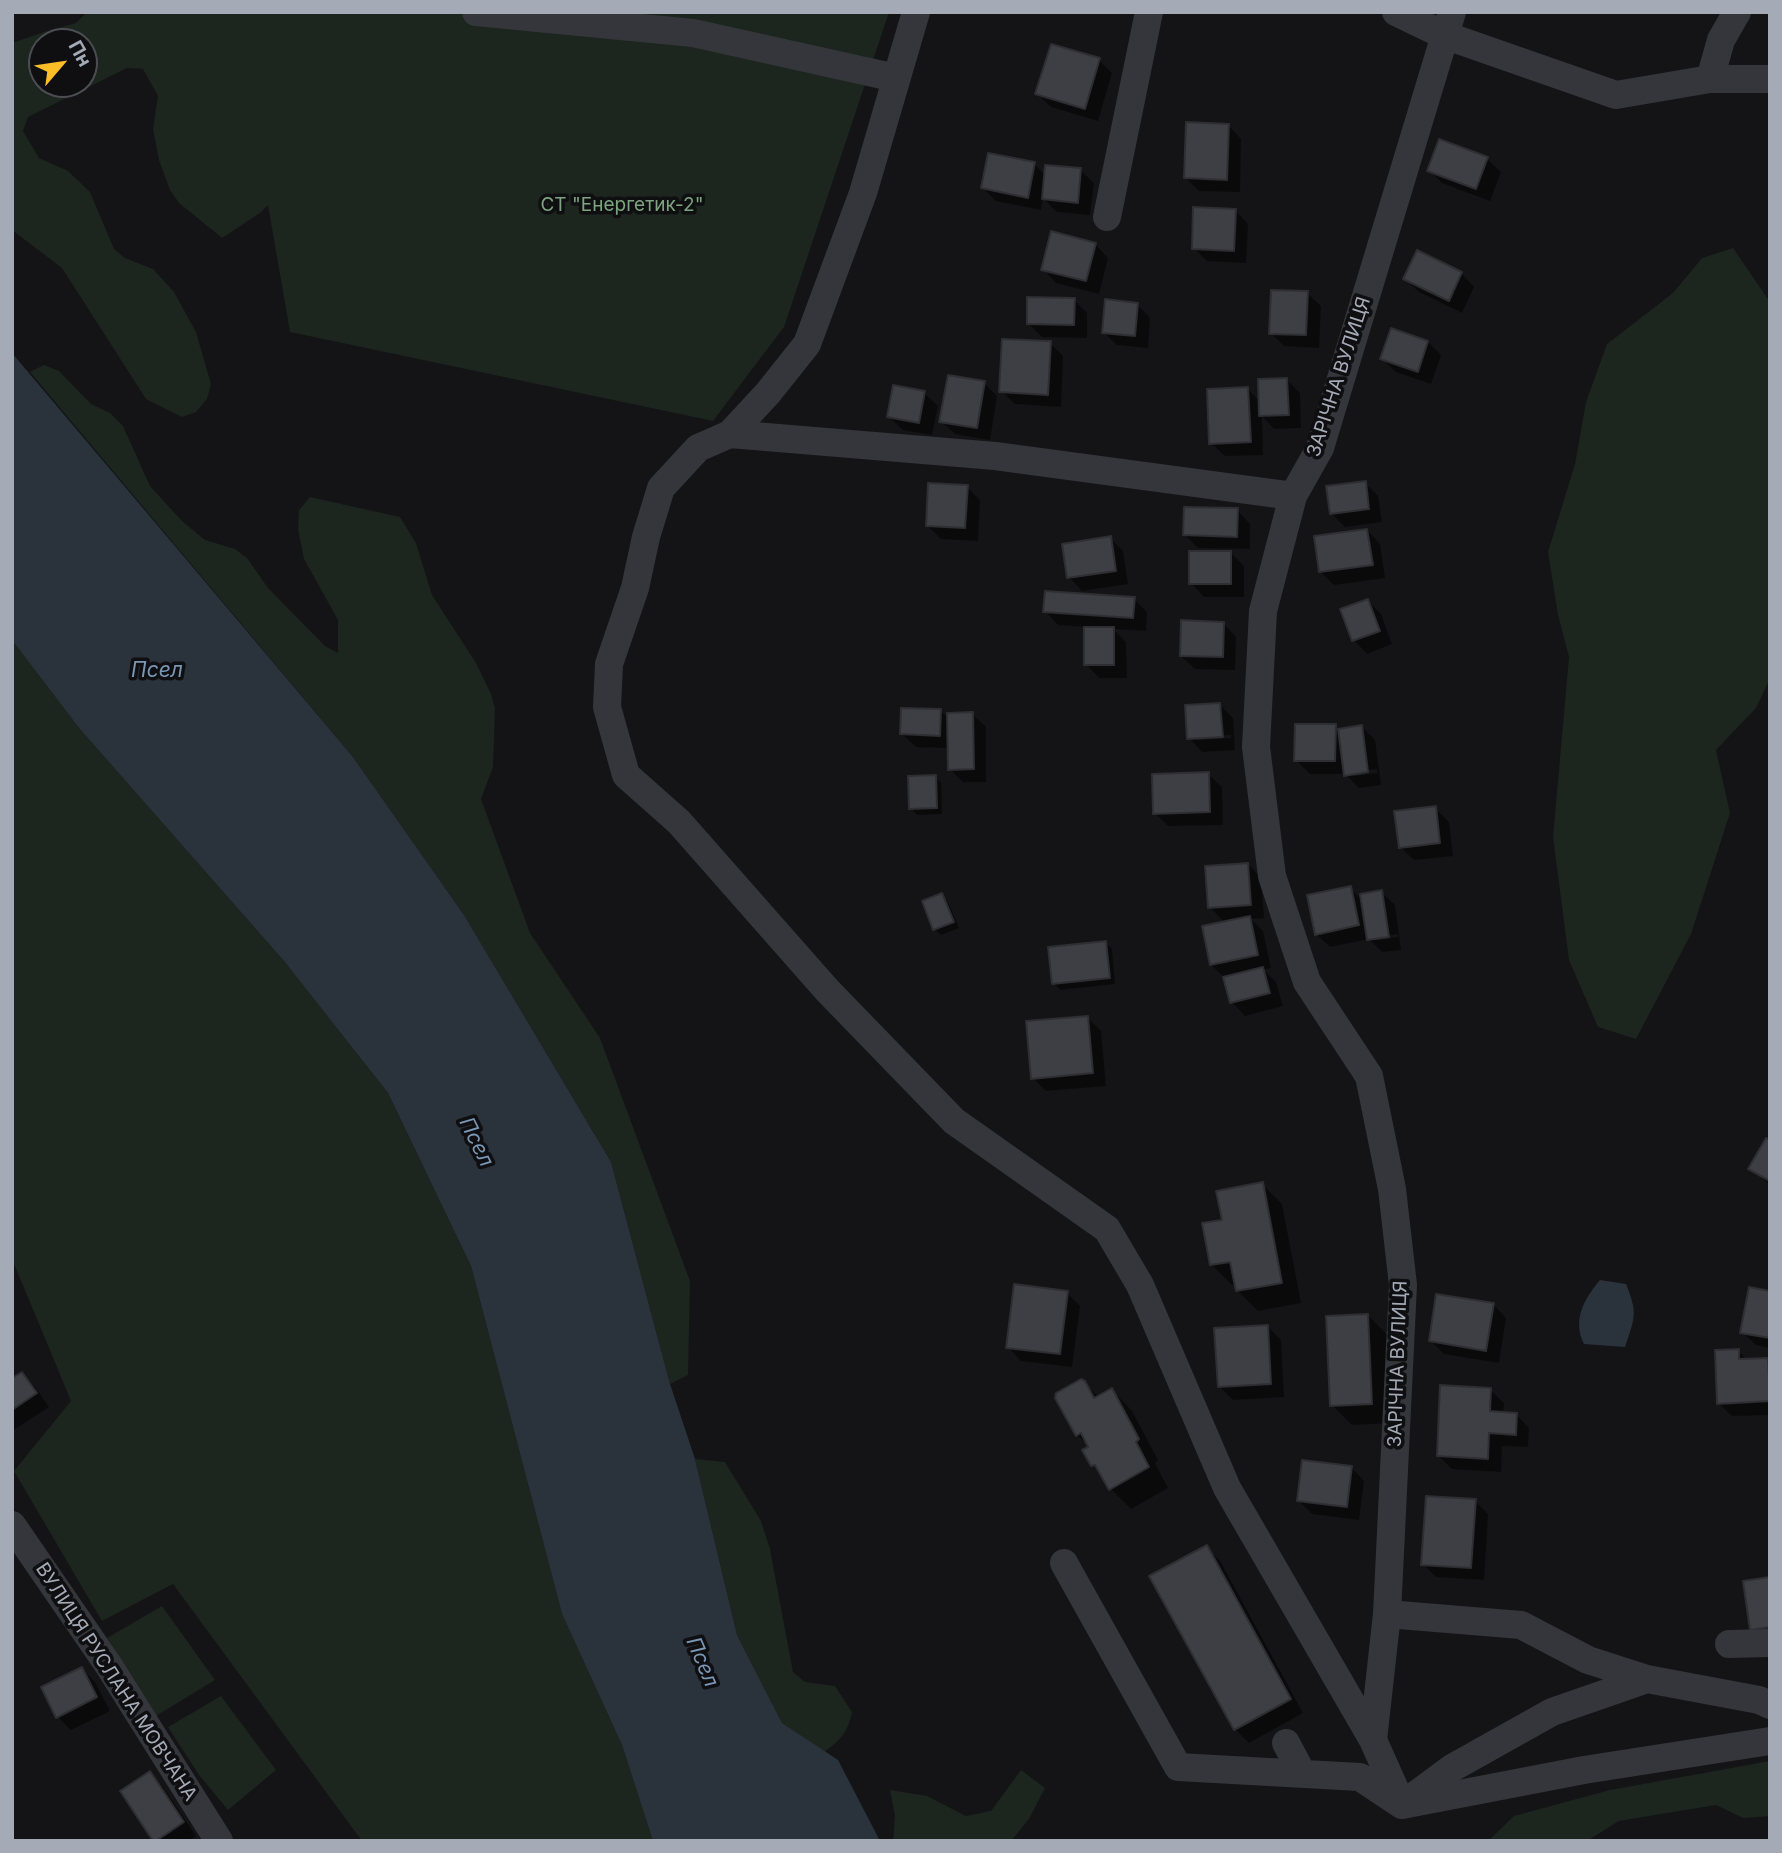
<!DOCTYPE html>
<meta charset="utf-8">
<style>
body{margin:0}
#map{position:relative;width:1782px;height:1853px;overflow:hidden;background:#141416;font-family:Inter,sans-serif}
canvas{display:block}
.frame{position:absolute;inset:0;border:14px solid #a5aab7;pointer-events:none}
.north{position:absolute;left:28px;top:28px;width:70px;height:70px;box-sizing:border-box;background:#0f0f11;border:2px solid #4b4d53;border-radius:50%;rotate:61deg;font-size:19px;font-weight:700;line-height:28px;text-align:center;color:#a5aab7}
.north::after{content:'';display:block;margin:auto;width:24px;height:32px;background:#fdbd26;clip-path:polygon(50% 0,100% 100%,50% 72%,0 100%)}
</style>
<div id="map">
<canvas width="1782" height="1853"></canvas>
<div class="frame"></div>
<div class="north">Пн</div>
</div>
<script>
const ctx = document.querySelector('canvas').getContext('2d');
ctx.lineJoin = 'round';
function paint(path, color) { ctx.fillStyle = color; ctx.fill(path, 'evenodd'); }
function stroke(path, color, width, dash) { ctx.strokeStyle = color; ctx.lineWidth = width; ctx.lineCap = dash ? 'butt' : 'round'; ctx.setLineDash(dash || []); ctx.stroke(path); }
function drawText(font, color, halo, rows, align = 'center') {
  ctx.font = font + ' Inter,sans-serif'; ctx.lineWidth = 7; ctx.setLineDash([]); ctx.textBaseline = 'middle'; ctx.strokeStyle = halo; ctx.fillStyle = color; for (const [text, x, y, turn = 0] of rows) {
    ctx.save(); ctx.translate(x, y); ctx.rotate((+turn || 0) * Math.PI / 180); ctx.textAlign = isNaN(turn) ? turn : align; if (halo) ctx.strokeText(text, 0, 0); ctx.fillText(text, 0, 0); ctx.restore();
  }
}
const green = new Path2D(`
 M87,12H889L784,327L713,421L290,332L268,205L260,213L222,238L179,203L170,190L159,160L153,129L158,96L143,69L127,68L28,117L23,131L39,158L68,171L90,192L114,249L125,258L153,269L174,292L196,332L211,384L207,399L196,412L182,417L146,399L62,268L12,230V43L44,32L76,23ZM42,42H84V84H42Z
 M1733,248L1770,302V678L1756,708L1716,750L1730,813L1691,934L1636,1039L1598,1027L1569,960L1553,837L1569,657L1558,615L1548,552L1575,464L1586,402L1607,344L1673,293L1702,258Z
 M44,365L59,371L91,404L110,413L123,426L150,486L182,521L205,540L235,549L247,558L268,588L325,646L338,653V620L304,559L298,529L299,510L310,497L400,517L416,543L432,595L476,663L491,694L495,708L493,767L481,799L530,933L600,1038L690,1281L688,1375L670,1384L611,1162L464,915L353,757L30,372Z
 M12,640L79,728L284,961L388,1093L471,1266L562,1614L622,1745L653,1841H362L173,1584L102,1621L14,1471L71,1401L12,1259Z
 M695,1459L725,1462L761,1521L770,1549L793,1672L805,1682L835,1686L852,1712C848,1732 841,1740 824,1752L782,1723L737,1635Z
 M162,1606L215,1680L156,1716L107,1638Z
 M221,1696L276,1770L228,1810L199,1775L168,1727Z
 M1770,1761V1816L1743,1818L1716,1805L1619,1821L1587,1841H1488L1514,1816L1610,1790Z
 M1021,1770L1045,1788L1029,1819L1011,1841H893L895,1816L890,1790L927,1796L966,1816L991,1811Z`);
const water = new Path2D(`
 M12,353L353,757L464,915L611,1162L670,1384L695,1459L737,1635L782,1723L838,1760L880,1841H653L622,1745L562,1614L471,1266L388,1093L284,961L79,728L12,640Z
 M1600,1280L1626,1284C1638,1314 1635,1317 1625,1347L1584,1344C1572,1320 1584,1299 1600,1280Z`);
const shadow = new Path2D(`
 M1099,60L1112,73L1098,121L1051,107L1037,94Z
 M1228,125L1241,139L1240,192L1199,191L1186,178Z
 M1487,159L1501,172L1490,201L1442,183L1429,170Z
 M1034,164L1046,176L1080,170L1094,183L1090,215L1057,212L1043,198L1041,210L996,201L983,188Z
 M1235,210L1248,224L1246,263L1207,261L1194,248Z
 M1095,244L1108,258L1099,294L1056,283L1043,269Z
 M1461,273L1474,287L1462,313L1419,292L1405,279Z
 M1307,293L1321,306L1319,348L1284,346L1271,333Z
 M1074,300L1087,313V338L1042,337L1029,324Z
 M1137,304L1150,318L1148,348L1117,345L1103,332Z
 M1428,342L1441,355L1431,384L1396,372L1382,359Z
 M1050,343L1063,356L1061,407L1015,404L1001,391Z
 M1287,380L1300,393L1301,428L1274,429L1262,416L1263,455L1225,456L1211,443L1248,389L1260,402Z
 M984,383L997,396L990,440L955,434L941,421Z
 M924,393L938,406L932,435L903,430L889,417Z
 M1365,483L1378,496L1382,522L1345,527L1331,513Z
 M967,487L980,500L978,541L941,539L928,526Z
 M1237,510L1250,524V549L1198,548L1185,535Z
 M1367,530L1380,544L1385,578L1334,585L1321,572Z
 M1110,538L1123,551L1128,584L1082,591L1069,577Z
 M1231,553L1244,566V597H1204L1191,583Z
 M1134,599L1147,612L1146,631L1113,629L1126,642L1127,678H1099L1086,664V627L1058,625L1045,611Z
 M1368,601L1381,614L1392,644L1367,654L1354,640L1342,610Z
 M1223,623L1236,637L1235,670L1195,669L1181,656Z
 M1220,705L1233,718L1235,750L1202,752L1189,738ZM1231,735V738L1198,740V736Z
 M940,711L949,719L972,714L986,727V782H963L950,769L949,748L916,747L902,734Z
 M1335,726L1339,730L1362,727L1375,740L1381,785L1359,788L1345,774H1310L1296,760ZM1377,769V773L1355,776V772Z
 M1208,774L1222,787L1223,825L1168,826L1155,813Z
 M935,777L941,783L942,814L917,815L911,808Z
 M1435,808L1449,822L1453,856L1414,860L1400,847Z
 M1248,864L1261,878L1264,918L1251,919L1263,931L1271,968L1264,970L1276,982L1283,1006L1245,1016L1232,1002L1226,979L1211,965L1225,923L1210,907Z
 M1350,888L1362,900L1381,892L1395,905L1401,950L1382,952L1369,939L1330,947L1316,934ZM1398,934V937L1377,940V937Z
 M942,895L948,902L959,928L941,935L934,929Z
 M1106,943L1112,949L1115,984L1060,990L1054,983Z
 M1088,1018L1101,1031L1106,1086L1046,1091L1033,1078Z
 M1770,1142V1185L1750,1168Z
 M1262,1184L1282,1204L1301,1303L1258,1311L1237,1290L1236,1284L1232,1285L1211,1264L1224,1221Z
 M1067,1293L1080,1306L1072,1367L1021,1361L1008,1347Z
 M1770,1293V1348L1756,1345L1742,1332Z
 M1493,1304L1506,1318L1499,1363L1444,1354L1431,1341Z
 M1368,1315L1388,1336L1392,1423L1352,1425L1332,1405Z
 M1267,1326L1281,1340L1284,1397L1233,1400L1219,1386Z
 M1738,1351L1748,1361L1768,1360L1770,1362V1415L1732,1416L1718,1403Z
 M22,1374L35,1387L49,1407L12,1431V1380Z
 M1084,1383L1099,1397L1112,1390L1132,1411L1158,1460L1155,1463L1168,1488L1131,1509L1111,1489L1103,1476L1093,1465L1090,1447L1077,1435Z
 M1490,1390L1504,1403L1503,1414H1516L1529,1428L1528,1447L1502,1446L1501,1472L1452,1469L1439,1456Z
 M1351,1467L1364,1481L1359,1520L1312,1514L1299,1501Z
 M1475,1501L1488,1514L1484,1580L1436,1577L1423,1564Z
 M1206,1547L1220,1561L1303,1713L1249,1743L1235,1729L1152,1577Z
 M82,1669L95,1682L110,1711L71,1730L58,1717Z
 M149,1773L163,1787L196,1836L188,1841H156Z`);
const building = new Path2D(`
 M1051,44L1100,58L1085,109L1035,94Z
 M1186,122L1229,124L1227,180L1184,178Z
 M1439,139L1488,157L1476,189L1427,171Z
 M988,153L1035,162L1028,198L981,188Z
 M1045,165L1081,168L1078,203L1042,199Z
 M1193,207L1236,209L1234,251L1192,249Z
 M1051,231L1096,243L1086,281L1041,270Z
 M1417,250L1462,272L1449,301L1403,279Z
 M1271,290L1308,291L1306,335L1269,334Z
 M1027,297L1075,298L1074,325L1027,324Z
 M1105,299L1138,303L1135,336L1102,333Z
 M1391,328L1428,341L1418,372L1380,359Z
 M1002,339L1051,341L1048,395L999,392Z
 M948,375L985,381L977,428L939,422Z
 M1287,378L1289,415L1259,416L1258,379Z
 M893,385L925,391L919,423L887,417Z
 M1248,387L1251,442L1209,444L1207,389Z
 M1366,481L1369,509L1330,514L1326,486Z
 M928,483L968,485L965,528L926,526Z
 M1184,507L1238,508L1237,537L1183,535Z
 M1367,529L1373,565L1319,572L1314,536Z
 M1111,536L1116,571L1067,578L1062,544Z
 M1189,551H1231V584H1189Z
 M1045,591L1135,597L1133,618L1043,612Z
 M1368,599L1380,631L1352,641L1340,609Z
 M1181,620L1224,622L1223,657L1180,656Z
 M1084,627H1114V665H1084Z
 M1220,703L1223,737L1187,739L1185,705Z
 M901,708L941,709L940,736L900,734Z
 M973,712L974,769L948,770L947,713Z
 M1295,724H1336L1335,761H1294Z
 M1362,725L1368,772L1344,776L1338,729Z
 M1209,772L1210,812L1153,814L1152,774Z
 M936,775L937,808L909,809L908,776Z
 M1436,806L1440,843L1399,848L1394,811Z
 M1248,863L1251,905L1208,908L1205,866Z
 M1351,886L1359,925L1315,935L1307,895Z
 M1382,890L1389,937L1367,940L1360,894Z
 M942,893L954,922L933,930L922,901Z
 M1250,916L1258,955L1210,965L1202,926Z
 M1106,941L1110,978L1052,984L1048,947Z
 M1263,967L1270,993L1230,1003L1223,977Z
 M1088,1016L1093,1073L1031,1079L1026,1021Z
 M1766,1138L1770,1140V1181L1748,1169Z
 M1263,1182L1282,1283L1236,1291L1230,1262L1210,1265L1202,1223L1222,1220L1216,1191Z
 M1014,1284L1068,1291L1060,1354L1006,1348Z
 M1749,1287L1770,1291V1338L1740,1333Z
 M1436,1294L1494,1303L1486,1351L1429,1341Z
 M1368,1314L1372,1404L1330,1406L1326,1316Z
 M1268,1325L1271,1384L1218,1387L1214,1328Z
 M1739,1349V1359L1768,1358L1770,1401L1717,1404L1715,1350Z
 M22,1372L37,1393L12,1410V1378Z
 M1081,1379L1085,1381L1094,1398L1112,1388L1139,1439L1136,1442L1149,1467L1109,1490L1095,1465L1091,1466L1082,1450L1088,1447L1081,1433L1076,1436L1055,1398L1056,1393Z
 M1440,1385L1491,1388L1490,1411L1517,1413L1516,1435L1489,1433L1488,1459L1437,1456Z
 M1302,1460L1352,1466L1347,1507L1297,1501Z
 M1426,1496L1476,1499L1471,1568L1421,1565Z
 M1207,1545L1291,1699L1234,1730L1149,1576Z
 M1770,1577V1627L1750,1630L1743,1581Z
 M82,1667L97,1697L56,1718L41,1687Z
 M150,1771L184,1822L156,1841H153L120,1791Z`);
const minor = new Path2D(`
 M476,12L693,33L896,78
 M916,12L863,193L807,344L768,393L730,434L698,448L661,488L646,537L635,588L609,664L607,707L626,775L679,822L827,990L954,1121L1107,1229L1140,1285L1227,1488L1373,1740
 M1396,12L1444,35L1616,95L1710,79H1770
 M1452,12L1320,448L1293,496L1263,611L1256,747L1272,876L1307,982L1369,1076L1392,1189L1403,1285L1387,1614L1373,1740L1402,1805L1584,1770L1770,1741
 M1710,79L1721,40L1737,12
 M1107,217L1149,12
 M730,434L995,456L1293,496
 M12,1525L109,1666L219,1841
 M1064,1563L1178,1767L1360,1777L1402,1805L1452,1768L1552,1712L1647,1679
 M1387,1614L1521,1625L1588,1660L1647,1679L1759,1700L1770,1705
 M1729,1644L1770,1643
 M1286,1743L1302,1773`);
const parkNames = [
 ["СТ \"Енергетик-2\"",622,205]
];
const streetNames = [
 ["ЗАРІЧНА ВУЛИЦЯ",1339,377,-72],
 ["ЗАРІЧНА ВУЛИЦЯ",1398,1364,-88],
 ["ВУЛИЦЯ РУСЛАНА МОВЧАНА",116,1682,57]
];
const waterNames = [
 ["Псел",157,671],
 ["Псел",476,1142,64],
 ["Псел",702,1662,67]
];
paint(green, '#1c251e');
paint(water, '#2a333b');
paint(shadow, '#0007');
paint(building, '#3e3f44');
stroke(building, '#2e2e33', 2);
stroke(minor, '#35363c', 28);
drawText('19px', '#7ba47f', '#0f0f11', parkNames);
drawText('19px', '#a5aab7', '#0f0f11', streetNames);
drawText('italic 21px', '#7a97b5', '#0f0f11', waterNames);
</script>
